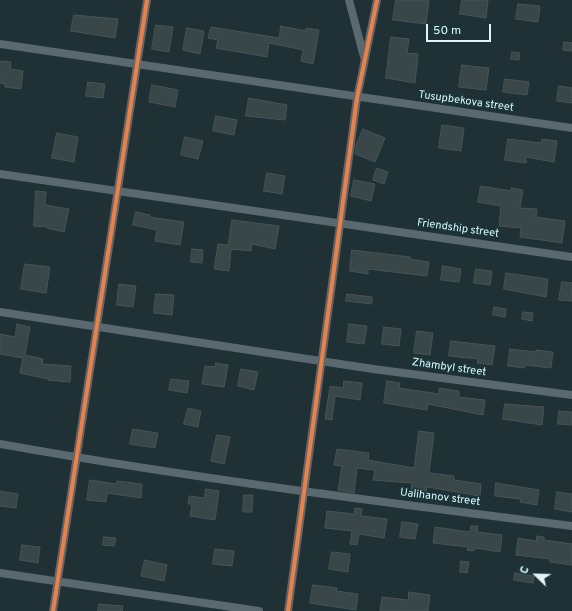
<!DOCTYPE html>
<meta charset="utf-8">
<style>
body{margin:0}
#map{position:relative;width:572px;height:611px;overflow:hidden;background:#1f3135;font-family:Overpass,sans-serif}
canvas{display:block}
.north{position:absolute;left:516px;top:555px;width:40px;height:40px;-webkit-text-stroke:3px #17373d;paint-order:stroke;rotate:293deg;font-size:11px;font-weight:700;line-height:16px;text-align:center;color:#e2f4f7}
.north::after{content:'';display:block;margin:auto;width:14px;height:18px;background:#e2f4f7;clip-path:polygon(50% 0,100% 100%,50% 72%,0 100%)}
.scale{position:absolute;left:426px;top:24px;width:65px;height:18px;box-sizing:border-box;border:2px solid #e2f4f7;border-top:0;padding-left:5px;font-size:12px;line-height:14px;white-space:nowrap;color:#e2f4f7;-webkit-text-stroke:3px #17373d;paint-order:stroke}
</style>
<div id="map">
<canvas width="572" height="611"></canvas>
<div class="north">С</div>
<div class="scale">50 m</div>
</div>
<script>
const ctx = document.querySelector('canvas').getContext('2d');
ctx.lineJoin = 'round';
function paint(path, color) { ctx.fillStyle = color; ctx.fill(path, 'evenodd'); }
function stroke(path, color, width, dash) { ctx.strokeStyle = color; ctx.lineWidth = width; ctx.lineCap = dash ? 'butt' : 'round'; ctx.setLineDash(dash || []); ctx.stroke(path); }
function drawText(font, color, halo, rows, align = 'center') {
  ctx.font = font + ' Overpass,sans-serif'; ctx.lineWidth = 3; ctx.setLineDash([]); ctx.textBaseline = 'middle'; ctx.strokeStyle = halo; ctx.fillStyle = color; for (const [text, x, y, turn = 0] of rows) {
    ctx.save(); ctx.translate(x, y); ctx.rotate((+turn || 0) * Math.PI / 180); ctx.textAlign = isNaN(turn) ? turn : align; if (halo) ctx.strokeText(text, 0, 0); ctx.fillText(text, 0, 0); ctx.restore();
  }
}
const building = new Path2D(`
 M396,0H429L426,24L393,20Z
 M462,0H488L486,18L460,14Z
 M518,4L540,6L538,22L516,19Z
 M74,15L118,19L115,38L71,31Z
 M156,25L173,27L169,52L152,49Z
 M281,26L306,31V28L319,30L313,64L301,61L303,50L269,43L267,57L216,48L218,40L208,38L211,27L279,38Z
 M187,28L204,31L200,54L183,50Z
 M391,37L409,39L407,53L418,54L415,83L386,78Z
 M564,42L572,43V51L563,50Z
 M512,52L520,53L519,60L511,59Z
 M0,61L11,62L10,69L23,71L21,89L5,87V84L0,83Z
 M462,65L489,68L486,90L459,87Z
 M505,79L529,82L527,95L503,92Z
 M88,82L105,84L103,98L86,96Z
 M152,85L178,90L175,107L149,102Z
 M559,86L572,88V103L557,101Z
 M249,98L287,105L285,120L246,116Z
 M216,116L237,120L234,135L213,131Z
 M442,125L464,128L461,151L439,148Z
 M363,129L385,138L375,162L355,154L356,145Z
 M57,133L78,137L74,162L52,158Z
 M185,137L203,141L198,159L181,155Z
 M508,139L541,143L542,139L557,141L554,162L526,157V163L505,160Z
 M377,168L388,172L384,184L373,180Z
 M267,173L285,176L282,194L264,191Z
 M354,180L375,184L371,201L351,196Z
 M481,186L511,191V188L523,190L520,208L537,209L536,217L565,221L562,243L520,237L521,228L499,226L501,206L478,202Z
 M36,191L46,192L45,205L69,209L64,232L47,228V227L34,226Z
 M136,212L150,215L149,217L184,222L180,245L155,241L157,230L133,225Z
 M232,220L279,226L275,249L252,244L251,251L231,249L229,271L214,269L218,244L228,245Z
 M192,249L203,250L202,263L191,262Z
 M352,250L410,257V259L429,262L427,276L368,269V274L350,271Z
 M25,264L50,267L46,293L21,289Z
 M443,266L461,269L459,282L441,280Z
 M476,269L492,271L490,285L474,283Z
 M506,273L548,279L546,297L504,289Z
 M562,282L572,283V301L559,300Z
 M119,284L136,286L133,307L117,305Z
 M156,294L174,295L172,315L154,313Z
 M347,294L372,297V304L346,301Z
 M494,307L506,309L505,317L493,315Z
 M523,312L533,313L532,321L522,319Z
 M17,324L30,327L25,355L43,359L42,364L71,366L70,382L48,380V379L20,373L23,358L0,354V334L15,337Z
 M349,324L367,326L364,344L347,342Z
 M384,327L401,329L399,346L382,344Z
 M417,331L433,333L430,355L414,353Z
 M451,341L495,346L492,365L477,363L478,359L449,356Z
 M510,349L536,352V350L553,352L551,368L525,365V368L508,366Z
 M216,363L228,365L224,387L202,384L205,366L215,367Z
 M241,369L258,372L254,390L238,386Z
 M171,379L189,381L187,393L169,390Z
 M344,381L362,383L360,400L335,396L332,420L325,419L330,386L343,388Z
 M387,381L400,383L399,388L439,394V388L459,391V397L485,400L483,415L428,404L427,410L384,403Z
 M505,404L544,407L542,425L503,419Z
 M188,408L201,411L198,427L184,424Z
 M559,411L572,412V425L558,424Z
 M133,429L158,433L155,448L130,444Z
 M419,431L434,433L429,473L454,476V480L481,484L480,496L427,487L426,494L411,492L412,483L373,480L375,470L357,468L354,493L338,490L342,466L334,465L337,449L369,453L368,460L414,468Z
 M217,435L230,437L224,464L211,461Z
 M90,480L117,484V481L142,484L141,498L107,493L106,502L87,500Z
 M496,483L539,490L537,505L520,502L521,499L495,496Z
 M206,489L219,491L215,520L190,516L192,504H188L189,496L204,498Z
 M0,491L18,494L16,508L0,506Z
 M557,492L572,494V512L555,509Z
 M244,495H253L252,512H243Z
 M355,508L362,509L361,516L387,519L384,538L359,534L357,545L350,544L352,531L325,528L327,511L354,514Z
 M402,522L418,524L415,539L400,537Z
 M471,526H478L477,532L502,535L500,552L475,548L474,551L467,550L468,547L433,543L435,527L470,532Z
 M537,536L544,537V540L572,544V565L550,562V559L516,555L518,538L536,541Z
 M104,537L116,538L114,546L103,545Z
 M22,545L40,547L38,563L20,560Z
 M215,549L234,551L232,566L213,564Z
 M332,552L350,554L348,572L329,569Z
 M145,560L167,565L164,581L141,576Z
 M461,561L469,562L467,573L460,572Z
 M515,573L534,576L533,583L514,580Z
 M313,585L337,588L336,591L358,594L356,610L310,603Z
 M409,592L430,595L428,611H380L382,597L408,600Z
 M99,604L123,606L122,611H98Z`);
const minor = new Path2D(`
 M349,0L364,57
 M0,44L572,128
 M0,174L572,257
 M0,312L373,369L572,395
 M0,444C190,478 381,502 572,526
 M0,573L259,611
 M53,611L147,0
 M288,611L357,98L377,0`);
const cycleway = new Path2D(`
 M53,611L147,0
 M288,611L357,98L377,0`);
const streetNames = [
 ["Tusupbekova street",466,102,8],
 ["Friendship street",458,229,8],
 ["Zhambyl street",449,368,8],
 ["Ualihanov street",440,498,7]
];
paint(building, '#394748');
stroke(building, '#465455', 1);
stroke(minor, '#5a6970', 8);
stroke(cycleway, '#f27e40', 4);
drawText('11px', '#e2f4f7', '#17373d', streetNames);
</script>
